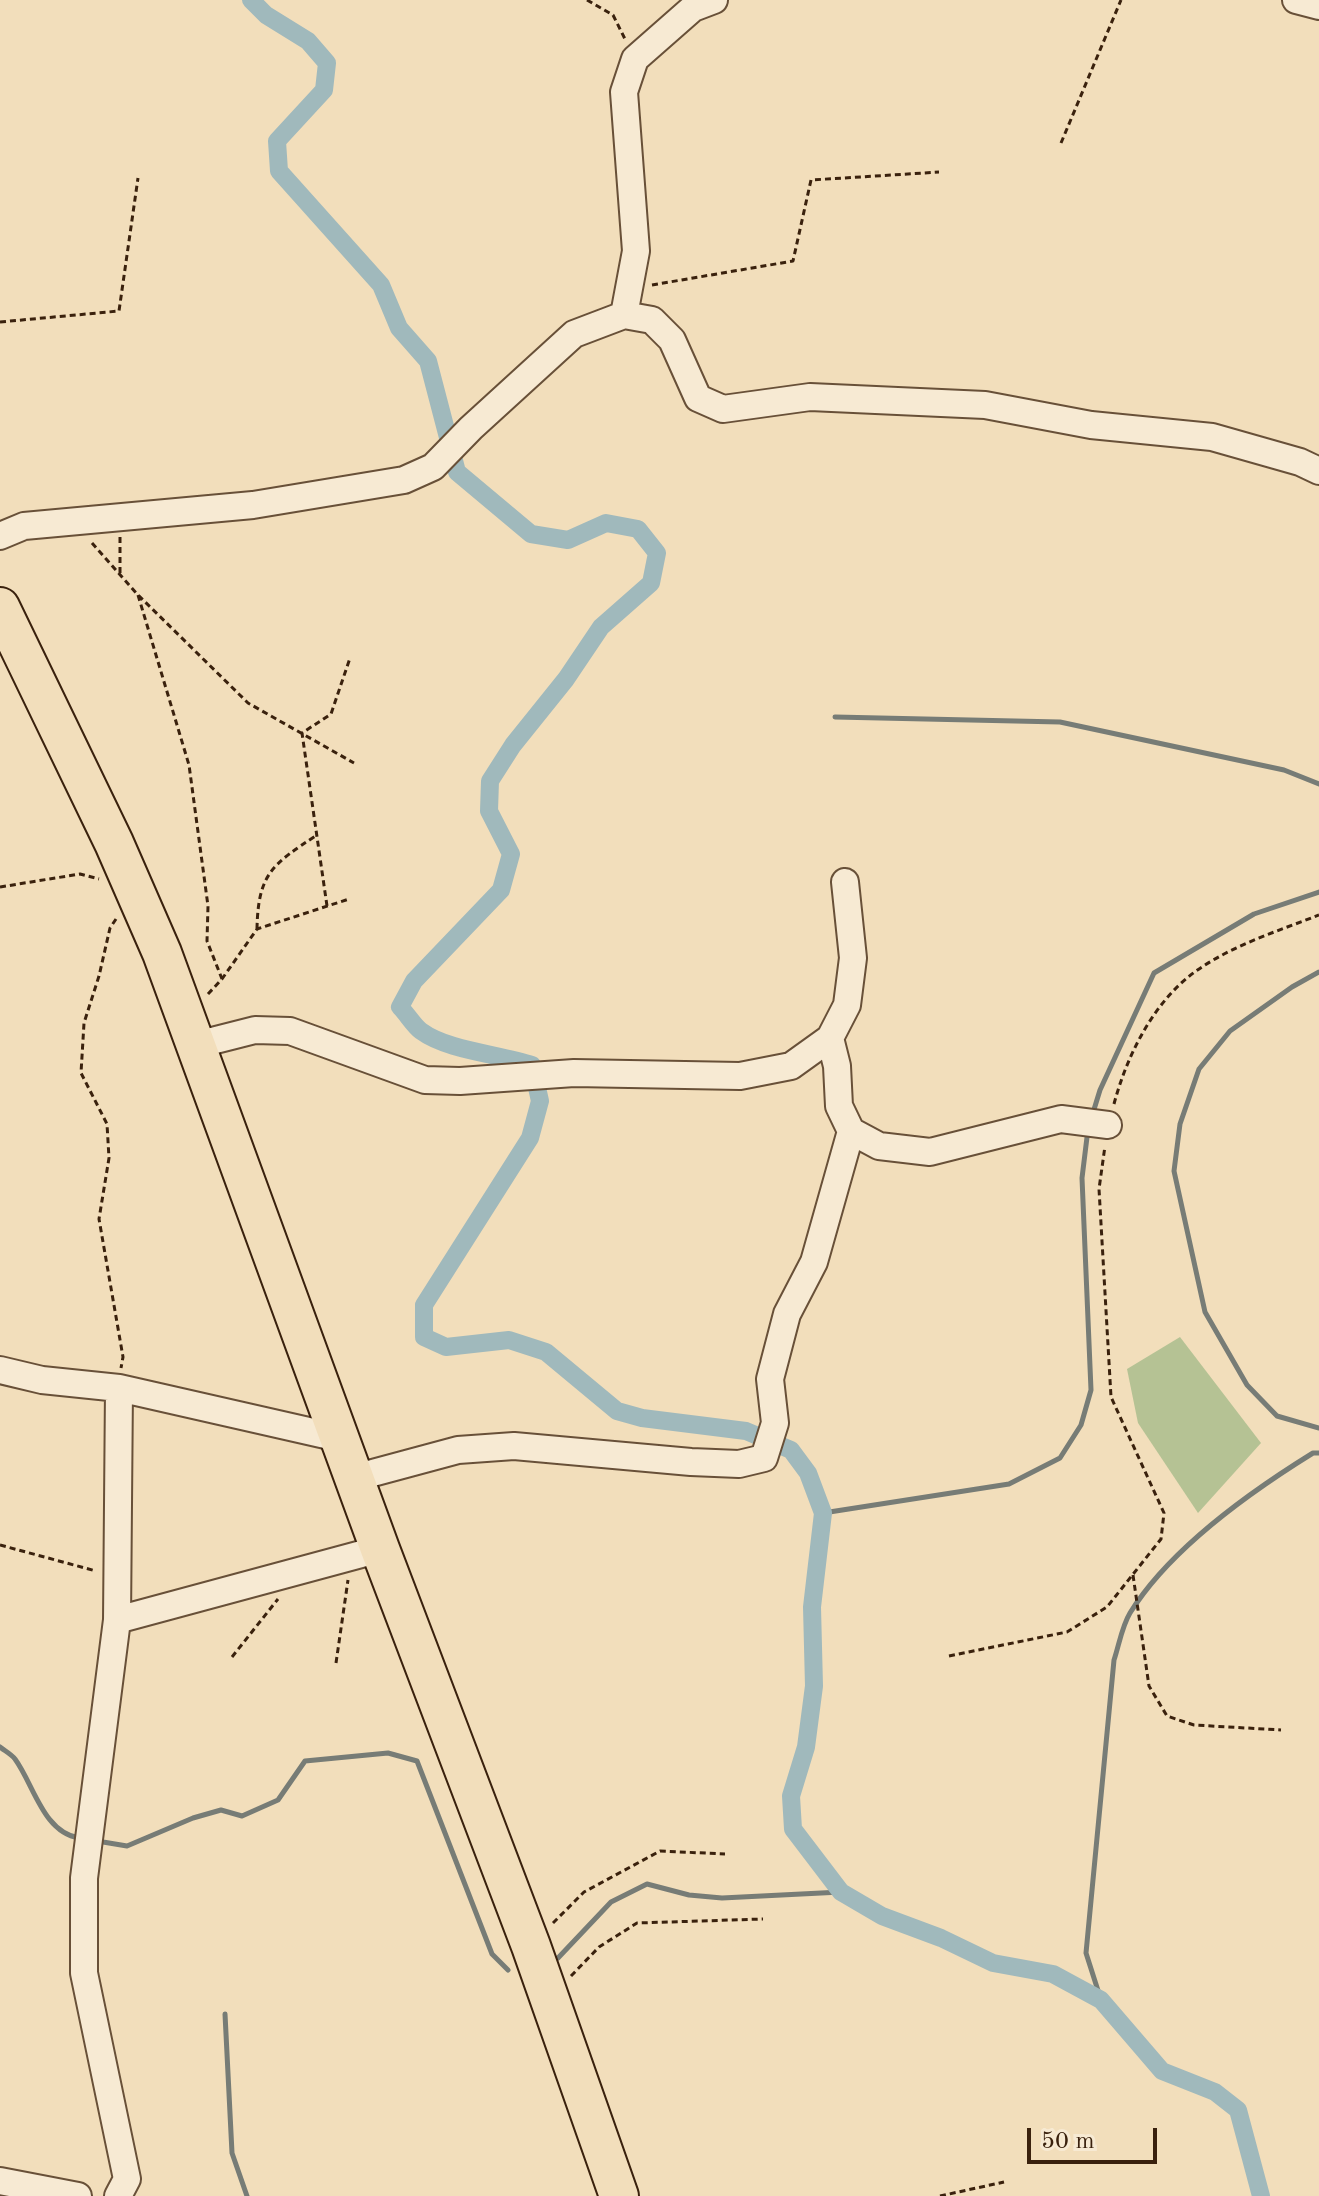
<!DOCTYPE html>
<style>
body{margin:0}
#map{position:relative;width:1319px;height:2196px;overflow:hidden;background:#f2debb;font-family:"Old Standard TT",serif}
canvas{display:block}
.scale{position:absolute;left:1027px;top:2128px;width:130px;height:36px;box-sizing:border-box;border:4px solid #3a210d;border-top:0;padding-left:10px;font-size:24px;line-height:28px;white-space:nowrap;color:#3a210d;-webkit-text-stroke:6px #f7ead3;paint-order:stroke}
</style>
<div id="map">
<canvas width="1319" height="2196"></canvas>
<div class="scale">50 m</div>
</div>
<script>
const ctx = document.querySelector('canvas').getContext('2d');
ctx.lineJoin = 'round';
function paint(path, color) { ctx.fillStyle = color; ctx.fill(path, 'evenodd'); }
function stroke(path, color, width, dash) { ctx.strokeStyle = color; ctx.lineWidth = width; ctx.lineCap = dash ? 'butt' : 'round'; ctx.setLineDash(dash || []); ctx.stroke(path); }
const green = new Path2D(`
 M1180,1337L1261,1443L1198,1513L1138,1423L1127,1369Z`);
const stream = new Path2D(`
 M835,717L1060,722L1284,770L1319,784
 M1319,972L1292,987L1230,1031L1199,1069L1180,1124L1174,1171L1205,1312L1247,1385L1277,1416L1319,1428
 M1092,1116L1100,1090L1154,973L1254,914L1319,892
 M823,1513L1009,1484L1060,1458L1081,1425L1091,1390L1082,1178L1088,1129
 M0,1747C5,1751 11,1754 15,1759C34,1785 43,1832 79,1838
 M97,1841L127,1846L193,1818L221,1810L242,1816L278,1800L305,1761L388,1753L417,1761L492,1954L508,1970
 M558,1958L611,1902L647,1884L689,1895L722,1898L841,1892
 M1101,2000L1086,1953L1114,1660C1119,1645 1122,1626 1130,1613C1169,1550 1250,1492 1313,1453H1319
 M225,2014L232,2153L247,2196`);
const canal = new Path2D(`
 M251,0L266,15L308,41L327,63L324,90L277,141L279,171L381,285L399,328L428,361L457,472L531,534L568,540L606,523L638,529L657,553L651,583L601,627L566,679L513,745L490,781L489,811L511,854L501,890L414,981L400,1007C407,1014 414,1026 421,1031C448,1051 500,1054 532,1065L540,1101L530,1138L424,1305V1337L446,1347L509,1340L546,1352L617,1411L642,1418L746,1431L791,1450L808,1473L823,1513L812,1607L814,1686L806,1747L791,1796L793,1829L841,1892L882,1916L941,1938L993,1963L1053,1974L1101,2000L1162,2071L1215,2092L1238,2110L1261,2196`);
const path = new Path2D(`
 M587,0L613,15L626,41
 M1061,143L1121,0
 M652,285L793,261L811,180L939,172
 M0,322L119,311L138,178
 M120,537V574
 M92,543L138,595L248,703L354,763
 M138,595L189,765L208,906L207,941L222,979
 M0,887L80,874L99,879
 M327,906L302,733L331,714L350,658
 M116,919L110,928L99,976L84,1023L81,1073L107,1124L109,1158L99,1219L123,1357L121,1368
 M257,929C258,873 273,864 317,835
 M208,994L222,979L257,929L349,899
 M1114,1104C1127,1055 1154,1001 1196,971C1233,945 1278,931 1319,915
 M0,1545L96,1571
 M1133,1575L1149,1686L1167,1716L1194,1725L1281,1730
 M949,1656L1067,1632L1107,1607L1161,1539L1164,1513L1111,1397L1099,1189L1105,1146
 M232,1657L278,1599
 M336,1663L348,1580
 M553,1923L584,1892L660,1851L725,1854
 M571,1976L599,1947L637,1923L763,1919
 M940,2196L1004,2182`);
const minor = new Path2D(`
 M1296,0L1319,6
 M624,315L636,251L624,92L635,59L693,8L714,0
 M0,536L24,526L253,505L404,480L433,467L471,428L574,334L624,315L652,320L672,340L698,398L723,409L810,397L985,405L1091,425L1212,437L1300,462L1319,471
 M830,1038L837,1066L839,1106L851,1131L879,1146L930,1152L1061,1119L1108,1125
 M196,1045L255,1030L290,1031L425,1080L460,1081L574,1073L740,1076L791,1066L830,1038L847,1005L853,958L845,882
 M0,1370L42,1380L119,1388L339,1438
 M354,1478L458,1450L514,1446L691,1462L739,1464L764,1458L775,1423L770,1379L787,1314L814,1262L851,1131
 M117,1620L380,1549
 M0,2181L78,2196
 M118,2196L127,2179L84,1973V1878L117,1620L119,1388`);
const highway = new Path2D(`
 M0,607L114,843L162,953L380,1549L531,1946L619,2196`);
paint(green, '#b5c294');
stroke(stream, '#777c76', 5);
stroke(canal, '#a0b9bc', 18);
stroke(minor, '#685038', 30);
stroke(highway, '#3a210d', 42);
stroke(path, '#3a210d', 3, [6, 4]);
stroke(minor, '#f7ead3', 26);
stroke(highway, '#f2debb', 38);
</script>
